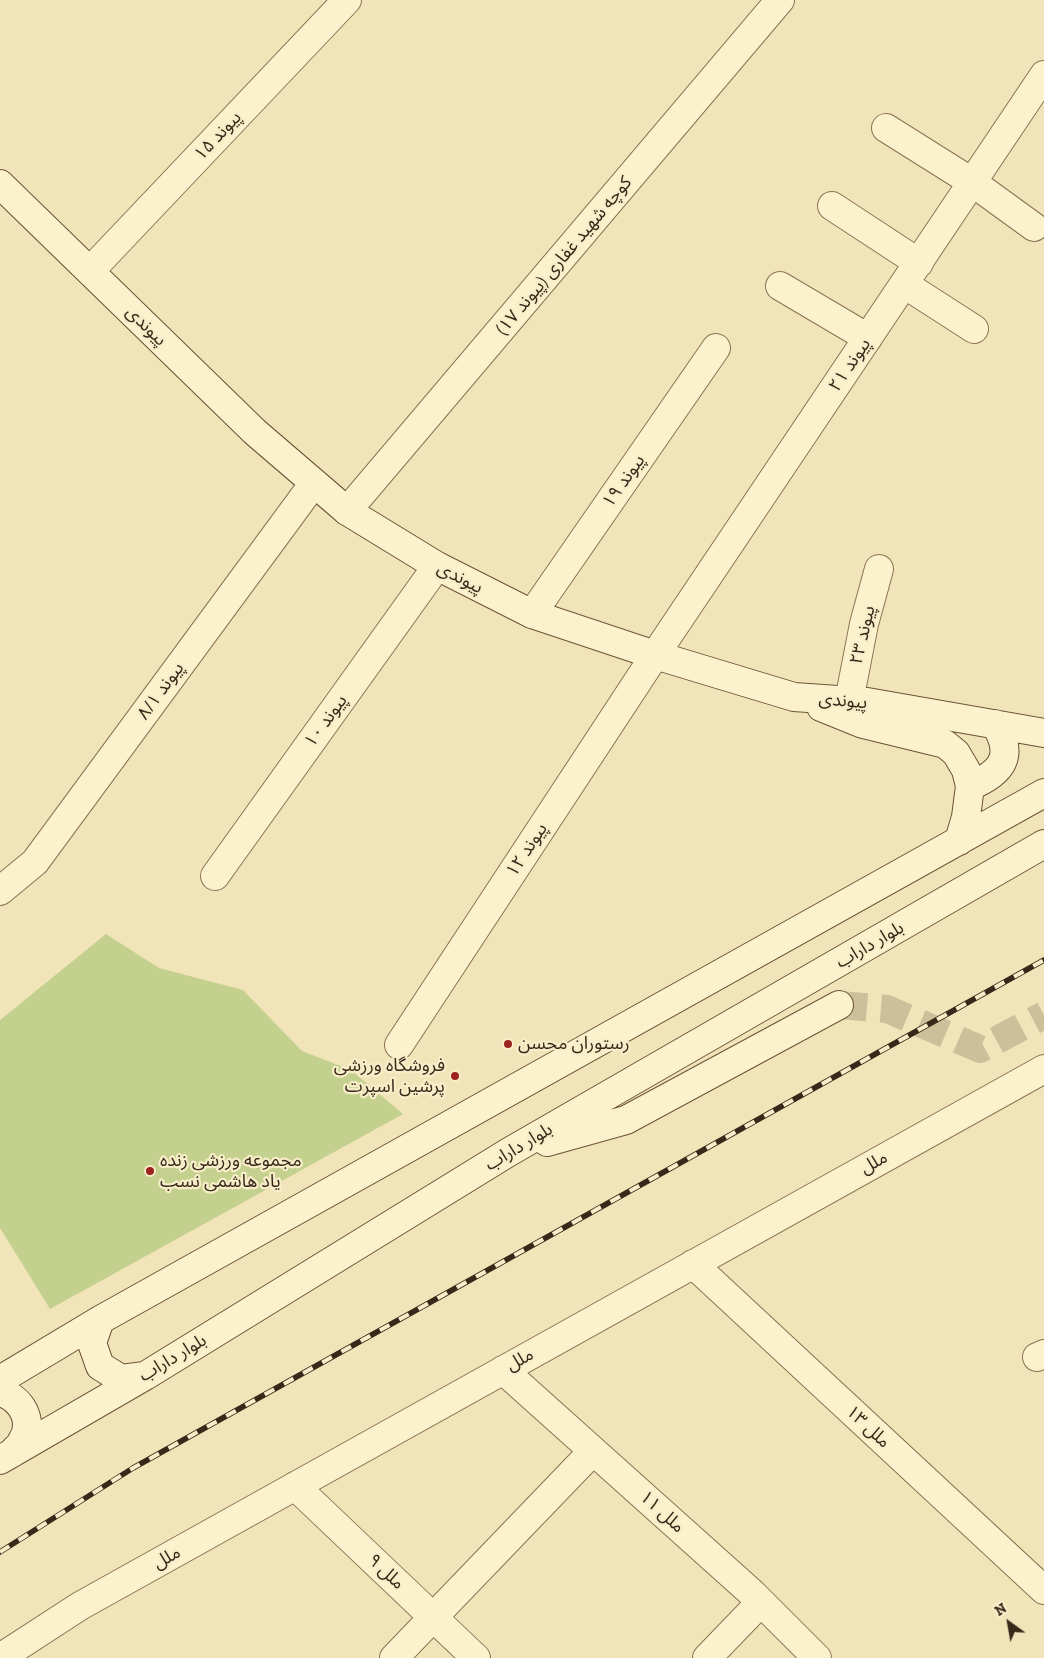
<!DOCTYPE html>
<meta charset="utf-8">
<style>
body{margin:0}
#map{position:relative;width:1044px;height:1658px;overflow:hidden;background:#f2e4b9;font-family:"Zilla Slab",serif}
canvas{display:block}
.north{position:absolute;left:984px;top:1598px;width:50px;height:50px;-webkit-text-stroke:4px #f8edc9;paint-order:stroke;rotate:328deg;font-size:14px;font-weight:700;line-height:20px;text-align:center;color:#372919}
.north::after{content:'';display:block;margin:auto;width:18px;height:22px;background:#372919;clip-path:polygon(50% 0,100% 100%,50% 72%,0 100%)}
</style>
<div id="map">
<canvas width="1044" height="1658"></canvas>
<div class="north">N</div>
</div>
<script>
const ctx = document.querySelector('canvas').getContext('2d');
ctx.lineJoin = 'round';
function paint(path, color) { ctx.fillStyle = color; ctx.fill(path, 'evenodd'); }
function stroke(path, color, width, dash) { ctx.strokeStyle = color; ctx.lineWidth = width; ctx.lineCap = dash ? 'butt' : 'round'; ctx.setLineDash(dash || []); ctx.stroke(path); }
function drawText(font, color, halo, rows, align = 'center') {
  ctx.font = font + ' "Zilla Slab","Noto Sans Arabic",serif'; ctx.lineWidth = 4.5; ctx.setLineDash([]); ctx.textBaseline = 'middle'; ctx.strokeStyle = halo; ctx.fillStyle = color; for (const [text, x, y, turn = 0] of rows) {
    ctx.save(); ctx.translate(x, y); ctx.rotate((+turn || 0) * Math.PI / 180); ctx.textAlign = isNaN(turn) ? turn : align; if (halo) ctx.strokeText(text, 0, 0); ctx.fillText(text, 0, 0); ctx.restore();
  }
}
const green = new Path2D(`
 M106,934L159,968L243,990L302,1051L351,1070L403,1114L50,1309L0,1228V1020Z`);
const secondaryTunnel = new Path2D(`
 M839,1005L887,1009L980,1049L1044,1015`);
const street = new Path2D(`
 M886,128L972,182L1034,227
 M832,206L919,263
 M90,271L347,0
 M904,284L974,329
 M780,286L868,338
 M347,511L780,0
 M532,614L716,348
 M849,701L864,624L879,569
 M215,876L437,566
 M0,891L35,862L314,483
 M399,1045L655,655L1044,75
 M693,1264L1044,1590
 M1037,1357L1044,1354
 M503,1370L753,1594L817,1658
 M295,1486L476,1658
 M0,1658L80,1606L1044,1069
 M394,1658L593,1451
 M707,1658L761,1602`);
const secondary = new Path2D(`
 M0,184L255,432L347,511L437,566L532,614L655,655L794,697L867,702L1044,733
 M821,707L863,724L945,744L956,753L966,770L970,786L966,817L959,841
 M970,786C1002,773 1015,756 995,724
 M547,1142L626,1120L839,1005
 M100,1320L92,1343L100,1366L121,1379L145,1376
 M0,1380L100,1320L1044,793
 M0,1392C21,1398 35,1421 22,1441C20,1446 15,1449 12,1453
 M0,1460L145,1376L509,1152L1044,844`);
const rail = new Path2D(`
 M0,1552L133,1468L1044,960`);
const markers = [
 [508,1044,5,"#9d241d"],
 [455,1076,5,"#9d241d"],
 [150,1171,5,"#9d241d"]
];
const streetNames = [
 ["پیوند ۱۵",218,136,-47],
 ["کوچه شهید غفاری (پیوند ۱۷)",564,256,-50],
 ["پیوندی",146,326,44],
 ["پیوند ۲۱",850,365,-56],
 ["پیوند ۱۹",624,481,-55],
 ["پیوندی",460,578,27],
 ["پیوند ۲۳",863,635,-77],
 ["پیوند ۸/۱",161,691,-54],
 ["پیوندی",843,701,5],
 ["پیوند ۱۰",326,721,-54],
 ["پیوند ۱۲",527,850,-57],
 ["بلوار داراب",870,945,-30],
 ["بلوار داراب",519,1147,-31],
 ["ملل",874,1163,-29],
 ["بلوار داراب",173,1358,-31],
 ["ملل",520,1360,-29],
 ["ملل ۱۳",868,1427,43],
 ["ملل ۱۱",662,1512,42],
 ["ملل",167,1558,-29],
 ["ملل ۹",386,1572,43]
];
const poiNames = [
 ["رستوران محسن",518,1044],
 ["فروشگاه ورزشی",445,1066,"right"],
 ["پرشین اسپرت",445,1087,"right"],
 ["مجموعه ورزشی زنده",160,1161],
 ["یاد هاشمی نسب",160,1182]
];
paint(green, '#c4d08d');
stroke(secondaryTunnel, '#cdbf99', 28, [28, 14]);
stroke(street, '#897353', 30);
stroke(secondary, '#6b5336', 30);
stroke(street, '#fcf1cd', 28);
stroke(secondary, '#fcf1cd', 28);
stroke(rail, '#372919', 5.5);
stroke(rail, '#f8edc9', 4, [11]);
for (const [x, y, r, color] of markers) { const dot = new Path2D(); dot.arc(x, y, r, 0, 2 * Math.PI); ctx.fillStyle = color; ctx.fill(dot); stroke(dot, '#f8edc9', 2); }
drawText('18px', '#372919', '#f8edc9', streetNames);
drawText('18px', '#372919', '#f8edc9', poiNames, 'left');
</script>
